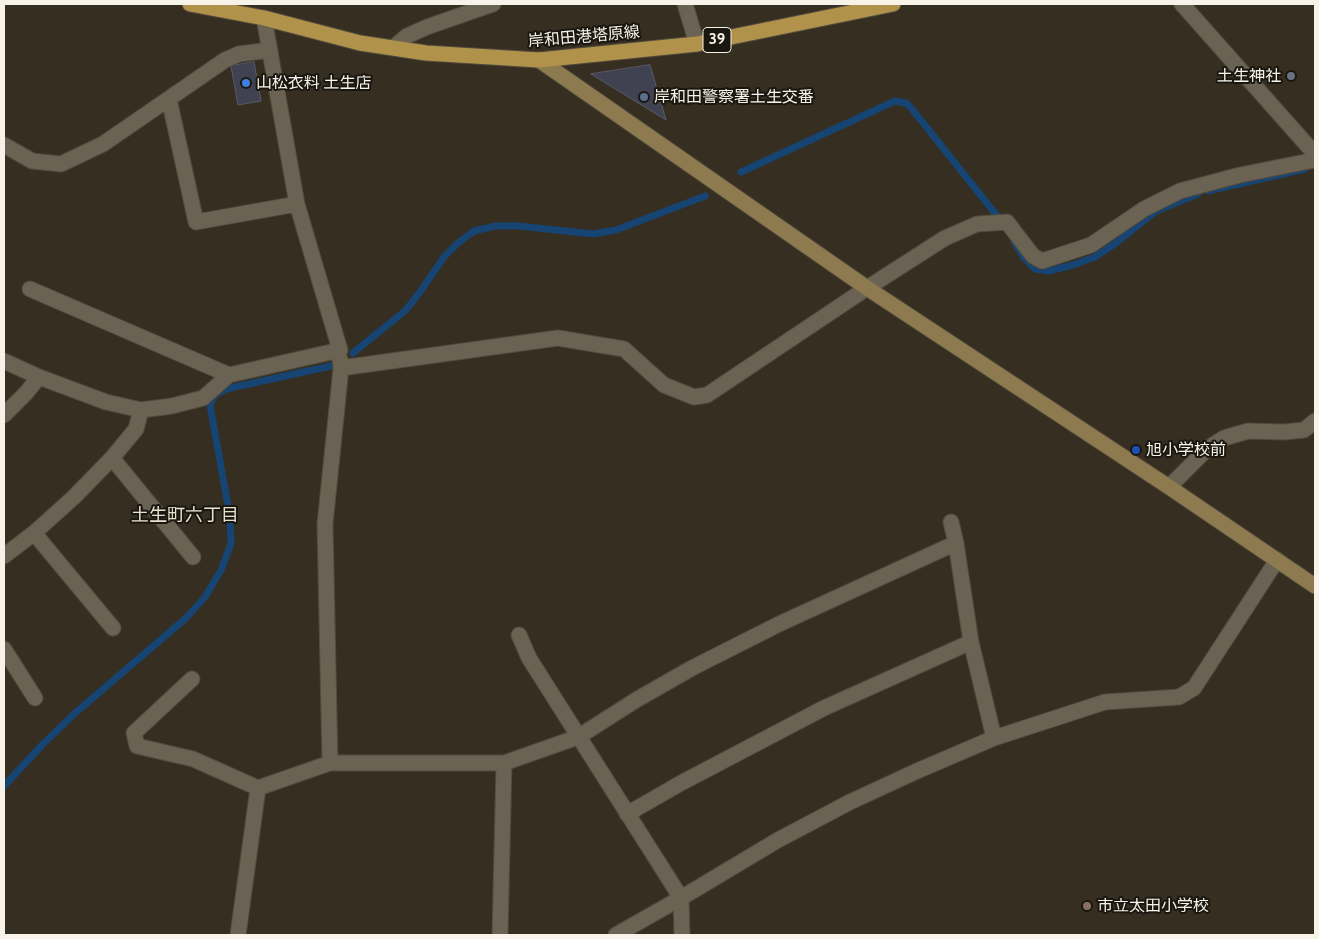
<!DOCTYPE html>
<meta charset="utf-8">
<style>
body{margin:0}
#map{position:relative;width:1319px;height:939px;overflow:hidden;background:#362e20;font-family:Cabin,sans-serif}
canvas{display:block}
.frame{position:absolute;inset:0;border:5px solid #f7f3e9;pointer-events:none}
</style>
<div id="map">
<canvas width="1319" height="939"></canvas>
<div class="frame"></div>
</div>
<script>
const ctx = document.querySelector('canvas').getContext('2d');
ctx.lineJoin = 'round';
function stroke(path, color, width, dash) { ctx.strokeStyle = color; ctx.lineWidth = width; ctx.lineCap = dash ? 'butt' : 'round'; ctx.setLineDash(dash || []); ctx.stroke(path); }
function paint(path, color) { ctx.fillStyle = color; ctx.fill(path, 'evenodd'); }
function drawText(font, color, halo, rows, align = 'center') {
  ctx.font = font + ' Cabin,"Noto Sans JP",sans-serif'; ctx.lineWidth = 4; ctx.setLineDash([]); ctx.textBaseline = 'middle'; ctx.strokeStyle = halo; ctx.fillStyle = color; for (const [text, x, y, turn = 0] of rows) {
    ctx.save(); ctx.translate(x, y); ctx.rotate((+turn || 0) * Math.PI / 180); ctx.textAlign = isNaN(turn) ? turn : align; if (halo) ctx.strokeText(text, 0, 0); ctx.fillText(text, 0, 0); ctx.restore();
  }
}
const stream = new Path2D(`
 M741,172L895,101L906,103L912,109L998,217
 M1208,191L1305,169
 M1014,242L1024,258L1035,269L1049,271L1073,265L1095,257L1116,243L1156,211L1198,194
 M353,353L406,310L420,292L444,257L458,243L474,231L495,226H519L593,234L616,230L705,196
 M4,786L42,745L74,714L186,618L205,597L221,570L231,544L230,517L210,405L214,396L226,389L331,366`);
const building = new Path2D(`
 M254,62L261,101L238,105L231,66Z
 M650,65L666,120L591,74Z`);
const street = new Path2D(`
 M685,4L697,44
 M1182,4L1315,154
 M393,48L407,36L427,27L493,4
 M169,99L196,222L297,204
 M4,145L32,161L61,164L103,144L225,60L239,54L270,50
 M30,289L229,375
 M4,361L39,377L106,402L141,410L172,406L203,398L229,375L340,350L297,204L264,18
 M341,368L558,338L624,349L664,385L694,397L707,395L867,288L945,238L977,224L1007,222L1033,256L1042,261L1091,245L1144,209L1180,191L1240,175L1315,160
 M4,415L26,393L39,377
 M112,458L193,557
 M1169,487L1207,449L1224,438L1248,431L1284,432L1304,430L1315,421
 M951,522L956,543L971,642L994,738
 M34,533L113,628
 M4,556L34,533L74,497L112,458L136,429L141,410
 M519,635L529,658L681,898L682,935
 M4,649L35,698
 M192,679L134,733L137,746L193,759L258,788
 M330,763L325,524L341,368L340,359
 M627,814L681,783L824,708L971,642
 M238,935L258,788L330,763H504L578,737L636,700L692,668L779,624L956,543
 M500,935L504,763
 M616,935L681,898L778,840L850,802L917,771L994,738L1105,702L1179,697L1194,688L1277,560`);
const secondary = new Path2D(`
 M539,60L867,288L1169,487L1315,586`);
const primary = new Path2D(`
 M190,4L264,18L360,43L426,53L539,60L697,44L893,4`);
const markers = [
 [1291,76,5,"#6b7280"],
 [246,83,5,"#3f7fe0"],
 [644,97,5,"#5c6f8a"],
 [1136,450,5,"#1a4fb4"],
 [1087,906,5,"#8d6e63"]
];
const shields = [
 [717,40,28]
];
const shieldNames = [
 ["39",717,40]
];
const streetNames = [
 ["岸和田港塔原線",584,37,-5]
];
const poiNames = [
 ["土生神社",1281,76,"right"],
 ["山松衣料 土生店",256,83],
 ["岸和田警察署土生交番",654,97],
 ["旭小学校前",1146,450],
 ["市立太田小学校",1097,906]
];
const neighbourhoodNames = [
 ["土生町六丁目",185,516]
];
stroke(stream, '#164473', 7);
paint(building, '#404252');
stroke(building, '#595b6c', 1);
stroke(street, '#514b3e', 17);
stroke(secondary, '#514b3e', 17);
stroke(primary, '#514b3e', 17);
stroke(street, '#6a6252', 15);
stroke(secondary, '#8d7a4e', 15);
stroke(primary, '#b0924a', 15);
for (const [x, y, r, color] of markers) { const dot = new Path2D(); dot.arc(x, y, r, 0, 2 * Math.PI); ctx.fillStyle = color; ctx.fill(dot); stroke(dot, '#1a1710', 2); }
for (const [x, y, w] of shields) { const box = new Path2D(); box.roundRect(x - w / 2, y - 12.5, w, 25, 4); ctx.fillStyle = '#1a1710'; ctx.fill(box); stroke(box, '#f7f3e9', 1); }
drawText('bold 15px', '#f7f3e9', null, shieldNames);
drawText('16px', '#f7f3e9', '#1a1710', streetNames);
drawText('16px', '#f7f3e9', '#1a1710', poiNames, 'left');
drawText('18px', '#e9e0cd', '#1a1710', neighbourhoodNames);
</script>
